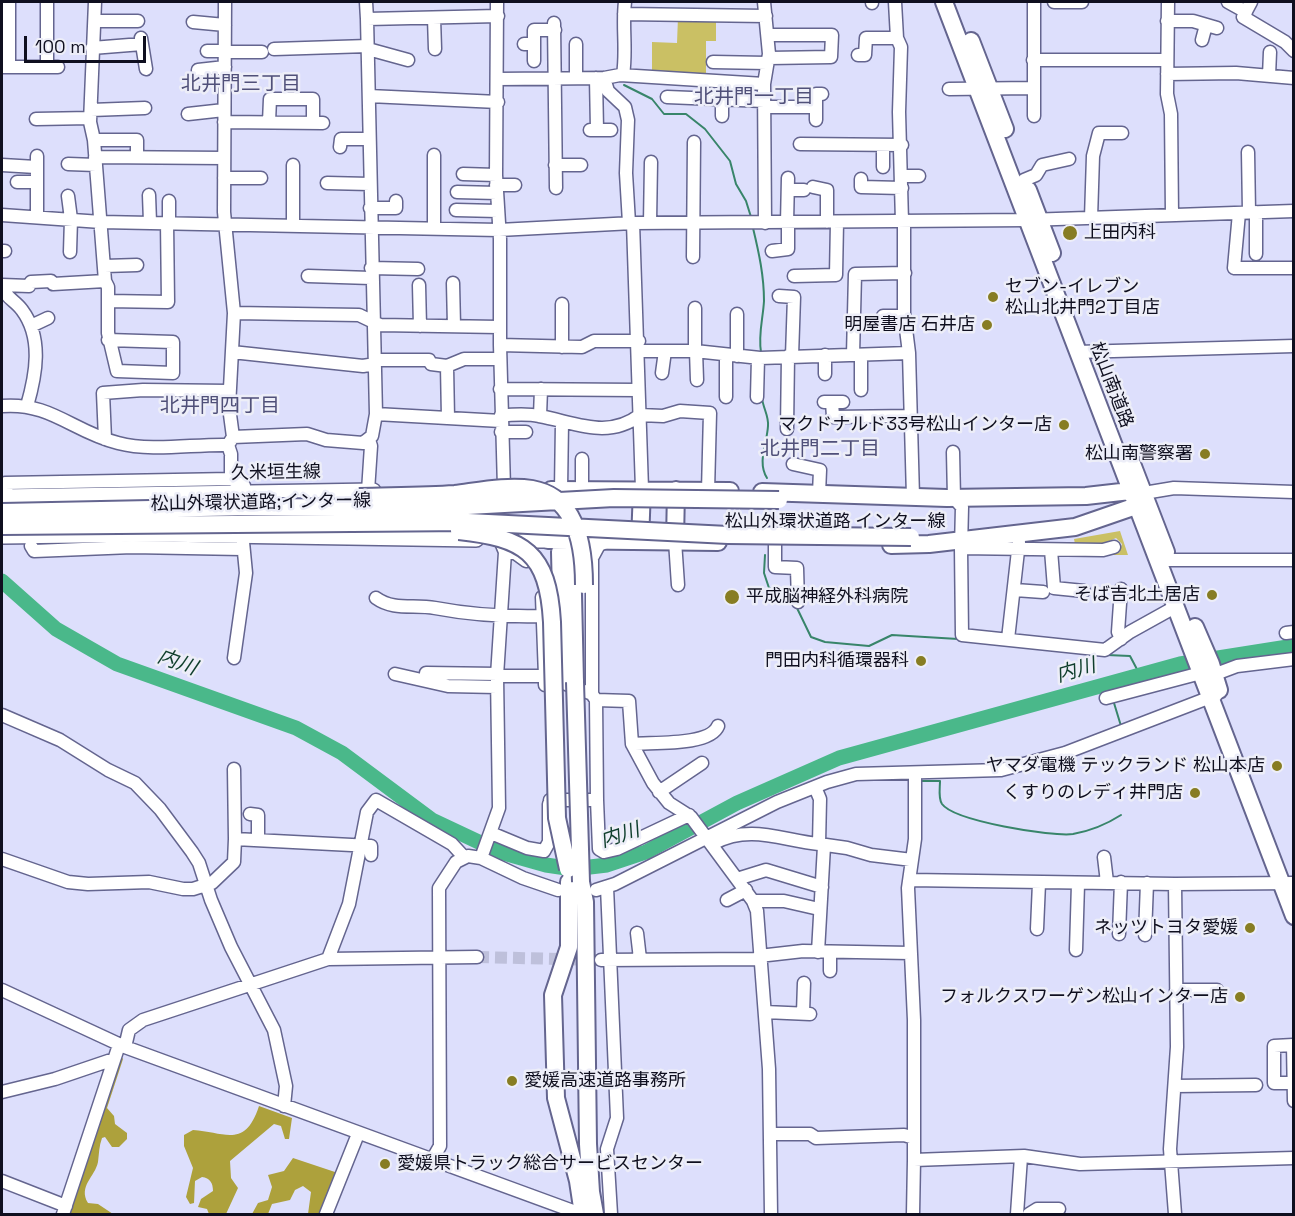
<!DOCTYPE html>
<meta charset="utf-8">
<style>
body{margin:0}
#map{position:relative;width:1295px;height:1216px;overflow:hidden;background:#dddffc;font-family:"Space Grotesk",sans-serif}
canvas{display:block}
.frame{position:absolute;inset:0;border:3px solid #0f0f1f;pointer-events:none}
.scale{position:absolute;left:24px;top:36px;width:122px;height:27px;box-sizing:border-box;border:3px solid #0f0f1f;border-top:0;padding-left:8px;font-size:18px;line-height:21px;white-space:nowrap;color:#0f0f1f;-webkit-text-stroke:4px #edeef8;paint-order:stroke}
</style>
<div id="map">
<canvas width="1295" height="1216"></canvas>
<div class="frame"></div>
<div class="scale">100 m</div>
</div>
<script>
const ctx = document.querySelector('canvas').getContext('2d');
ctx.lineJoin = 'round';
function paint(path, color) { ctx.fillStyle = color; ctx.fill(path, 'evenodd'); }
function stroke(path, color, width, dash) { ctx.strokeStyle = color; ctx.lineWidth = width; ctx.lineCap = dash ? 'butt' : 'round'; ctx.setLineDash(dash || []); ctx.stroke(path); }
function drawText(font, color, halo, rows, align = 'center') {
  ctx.font = font + ' "Space Grotesk","Noto Sans JP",sans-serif'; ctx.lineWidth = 5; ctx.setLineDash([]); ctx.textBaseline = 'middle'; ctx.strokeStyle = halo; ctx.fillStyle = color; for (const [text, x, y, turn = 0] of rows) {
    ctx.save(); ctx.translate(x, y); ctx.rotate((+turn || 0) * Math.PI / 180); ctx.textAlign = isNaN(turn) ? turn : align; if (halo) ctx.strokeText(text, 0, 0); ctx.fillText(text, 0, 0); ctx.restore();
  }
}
const green = new Path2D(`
 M678,17L719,18L716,22V41H706V76L652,74V42L677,43Z
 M1120,531L1128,555H1088L1119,553L1122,544L1116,538L1101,545L1054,547L1056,542L1058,545L1075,544L1074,539Z`);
const forest = new Path2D(`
 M121,1056L123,1059L107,1108L114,1116L115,1124L127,1133V1139L119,1147H112L105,1137L102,1138C99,1146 99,1154 98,1162C95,1177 78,1186 88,1203L98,1204L113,1214H66Z
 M259,1106L292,1118L289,1139H285L281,1126L274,1124L230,1161L231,1178L238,1188L226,1214H209L207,1209L198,1207L201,1199L213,1191C213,1183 210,1178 202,1177L195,1181L194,1203L190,1204L186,1197L193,1168L184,1146V1135L193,1130C225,1132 245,1149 259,1106Z
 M293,1158L338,1173L322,1214H308L311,1192L303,1186L295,1190L290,1200L272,1204L268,1214H252L258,1203L268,1200L272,1187L268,1175L284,1171Z`);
const stream = new Path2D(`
 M624,85L652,99L664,114H686L705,129L730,161L736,184L746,201L751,217
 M753,228C759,253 764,276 764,301C763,319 758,334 761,352
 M762,398C763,408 769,416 768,426C767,444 757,462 767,478
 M765,555L764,573L769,588L792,598
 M796,606L811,637L825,642L869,646L892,635L958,639
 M1107,655L1130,656L1140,675
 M1114,703L1121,726
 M920,781H940C940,788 938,798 942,804C954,821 1052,837 1073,834C1090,831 1107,824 1121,815`);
const river = new Path2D(`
 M2,581L56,629L117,664L296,728L342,753L432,820L500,852L546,865L573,869L607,865L646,852L737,803L839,758L1180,664L1294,646`);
const minorTunnel = new Path2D(`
 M477,957L601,960`);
const minor = new Path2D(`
 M9,2V67
 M47,2V67
 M95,2L90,122L94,140L105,281L108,287V333L117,371L173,373V342L108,340
 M225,2L224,212L234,313L229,407L233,437L228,445L231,454V479L244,486L243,493
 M366,2L367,19
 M497,2L496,175L500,239V345L504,488
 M764,2L769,54L764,84L765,223
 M895,2L897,38L901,47L899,112L902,222
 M1054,2H1082
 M1168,2L1167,94L1171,114L1172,215
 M1228,2L1246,12
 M1251,2L1243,17L1285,42L1294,51
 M872,3V2
 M624,14L766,16
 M434,18L435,49
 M96,21H138
 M1167,21H1193L1217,28
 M193,22L225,25
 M554,23L556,188
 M769,35H832L831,57L769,58
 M141,38L146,69
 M1202,40L1206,25
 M524,44H534V30H555
 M534,44V61
 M92,48L142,44
 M274,49L368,46
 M368,49L408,60
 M207,51H225
 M225,52H262
 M858,55H865L866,38H897
 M1033,60H1167
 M713,62L767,63
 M3,67H58
 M198,70L225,67
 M1167,74L1236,73L1294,78
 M623,75C627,50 622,26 625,2
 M1269,76L1270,52
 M576,78V44
 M596,78L597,130
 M604,78L608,91L625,107L628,120L626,173L629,223
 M498,79L604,78L620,75L764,84
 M949,89L1032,88
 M369,96L498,102
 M667,97L764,101
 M722,100V116
 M765,107H816
 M91,110L145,108
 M188,114L224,110
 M1034,116V2
 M36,119L90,118
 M816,120V94H822
 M224,122L323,123
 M269,122L270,99H313V122
 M590,130H611
 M94,140H137V157
 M800,144L902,145
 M883,145V167
 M340,147L341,139H369
 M1248,152L1249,212
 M37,156V216
 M95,157L224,158
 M68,164L96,165
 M2,165L36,167
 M555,165H581
 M463,174L496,175
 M902,176H919
 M224,178H261
 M861,179V187L902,188
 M1024,180L1036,175L1042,165L1069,159
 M17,182H37
 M327,183L370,184
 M496,185H515
 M813,187L827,190V222
 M788,190H804
 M457,192L497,193
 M149,195L150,222
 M68,196L71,219L70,252
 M370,208H396V201
 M456,210L498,211
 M1239,213L1234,268H1294
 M2,215L101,222L499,230L633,223L1027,220L1294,211
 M1091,218L1093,156L1099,133H1122
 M169,222V201
 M904,222V313L909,353L913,497
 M633,223L642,489
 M650,223L651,162
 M787,223L788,178
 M293,225V165
 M434,228V155
 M2,251H5
 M772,251L788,249V223
 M1256,254V212
 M693,257L694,142
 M105,266L137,265
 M371,268L418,269
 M308,276L371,278
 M794,276L836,275L837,222
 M453,283L454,326
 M2,285C5,298 15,300 22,310C43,338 36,375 27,406
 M2,285L29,286L31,282L51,281L53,284L105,281
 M419,285L420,326
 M779,296L794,297L792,356
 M108,301L168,302L167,222
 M562,304V347
 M234,313L359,315L380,325L499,327
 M883,316H904
 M31,326L48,318
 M500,345L582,347L594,341H639
 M639,351H695L760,358L909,353
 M695,351V308
 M696,351L697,380
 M232,352L363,366L375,364
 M1077,352L1294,346
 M825,355V374
 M853,355L855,274L905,273
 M861,355V390
 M737,356V314
 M375,360H429L431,364L447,366
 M662,373L665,351
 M500,389L638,390
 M726,397V355
 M757,397L758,358
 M824,402H843
 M832,402L833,417L911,416
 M2,406C51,402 73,432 118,443C152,452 193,444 228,445
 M376,414L367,19L498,16
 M501,415C513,415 527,413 539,416C574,422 608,440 640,415L663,416L680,411L710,413L708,491
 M540,416L541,389
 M448,418L447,366L464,359H500
 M787,429L788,356
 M501,432H526
 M233,437L307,434L326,440L363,443L372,436L376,414L501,421
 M105,439L103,393L143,390L229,391
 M953,452L954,498L962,507L961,548L1103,550L1114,547
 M793,464L820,470L819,494
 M7,487L5,483L231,479
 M561,490L562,422
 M582,490V459
 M368,491L371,446L369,440
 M1144,493L1174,488L1294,492
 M500,540L505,552L515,553L526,561
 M675,541L678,585
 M775,543V567L797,568L798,602
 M31,546L34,551L132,547L242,549
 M961,548L962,635L1105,650L1130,632L1175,607
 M1051,550L1054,588L1084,591
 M1158,560H1294
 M1121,589L1118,632L1121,639
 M1015,590L1043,592
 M542,597L545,676L592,694V558L599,545L608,541
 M376,598C394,611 414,604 435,608C472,615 505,617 543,616
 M1286,633L1294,632
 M1008,639L1019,542
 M234,658L246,573L243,542
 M426,673L498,674
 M395,674L448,686L497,687
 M1213,675L1237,666L1294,659
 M497,676H545V685
 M1106,698L1201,673
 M596,700L629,701L632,744L653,783L669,803L691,817L753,901L757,911L769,1069L771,1214
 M2,715L60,740L108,770L135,783L160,809L192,852L199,863L211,900L231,947L274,1030L286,1086L284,1106
 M632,744C653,742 710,746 718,726
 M234,769L235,839
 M659,792L702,763
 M550,800H597L596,700L592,694
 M597,800L599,849L604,852L617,849L689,815
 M250,814L258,815V840
 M491,833L527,848L544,851L549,842V804
 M714,843C750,824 781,840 819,844L820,799L815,787
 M819,844L847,848L871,855L912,860
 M1104,857L1107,882
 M481,858L499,808L497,676L505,552
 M2,859L68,882L88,884L149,882L183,889H193L212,883L234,862L235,839L371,846V855
 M737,879L766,870L822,887
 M910,880L1175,884
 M607,887L617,1118L607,1149L611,1214
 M596,890L615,884L777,802L827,782L856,774L1001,770L1065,753L1216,695
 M727,900L746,890
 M753,901H784L819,909
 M1037,929L1039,883
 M637,933L640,959
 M1119,934L1121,882
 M1145,935L1147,883
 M1076,950L1078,884
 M818,952L824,846
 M759,956L803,951L910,953
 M328,959L349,904L367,812L376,800L452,844L464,857
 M601,960L760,959
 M830,971V952
 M2,990L125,1047L581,1214
 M1176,990H1217
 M765,1012L810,1014
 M803,1013L804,983
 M125,1047L129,1030L143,1020L328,959L477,957
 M1293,1083H1274V1046L1293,1045L1294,1101
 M1175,1086L1256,1085
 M2,1092L55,1079L114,1059
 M770,1134H810L816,1138L904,1135L914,1138
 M432,1160L440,1146L439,888L456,862L468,856L481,858L523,878L558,890
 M914,1160V1020L908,888L915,839V775
 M2,1181L66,1206
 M63,1214L119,1045
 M326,1214L358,1134
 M913,1214L914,1160L1024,1156L1080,1164L1294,1158
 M1017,1214L1021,1157
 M1029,1214L1037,1209H1059
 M1175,1214L1170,1149L1177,1047L1175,884L1294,883`);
const major = new Path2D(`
 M2,497L373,491
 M2,536L158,534L476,539
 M506,540H548`);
const highway = new Path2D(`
 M944,2L1294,916
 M971,41L1005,129
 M1028,190L1052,253
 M1129,456L1166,552
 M551,490L730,491
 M762,492L947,498L1086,496L1130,491L1144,493L1136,506L1075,527L929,544L891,545
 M565,532L572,552L575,682
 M548,540L718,542
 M640,541L642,489
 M675,541L676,490
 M1195,627L1211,664L1219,690
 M563,677L560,552L565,539
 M569,882V947L553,995L556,1098L578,1181L583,1214
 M581,882L585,902L588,1144L591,1192L595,1214`);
const highwayBridge = new Path2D(`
 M359,497C390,496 423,496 455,494C479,491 508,485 532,489C577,497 584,548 584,585
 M2,512L250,507L431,508L614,498L779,500
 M2,526L468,522L728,535L911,537
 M459,531C524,538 548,552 552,622L557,818L568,869
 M575,682L581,882`);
const markers = [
 [1070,233,8,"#877d23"],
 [993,297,6,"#877d23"],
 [987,325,6,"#877d23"],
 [1064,425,6,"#877d23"],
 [1205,454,6,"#877d23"],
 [1212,595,6,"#877d23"],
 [732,597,8,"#877d23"],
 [921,661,6,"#877d23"],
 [1277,766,6,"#877d23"],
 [1195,793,6,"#877d23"],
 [1250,928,6,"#877d23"],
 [1240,997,6,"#877d23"],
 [512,1081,6,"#877d23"],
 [385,1164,6,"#877d23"]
];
const poiNames = [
 ["上田内科",1084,233,"left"],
 ["セブン-イレブン",1005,287,"left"],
 ["松山北井門2丁目店",1005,308,"left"],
 ["明屋書店 石井店",975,325],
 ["マクドナルド33号松山インター店",1052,425],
 ["松山南警察署",1193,454],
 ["そば吉北土居店",1200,595],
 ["平成脳神経外科病院",746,597,"left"],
 ["門田内科循環器科",909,661],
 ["ヤマダ電機 テックランド 松山本店",1265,766],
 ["くすりのレディ井門店",1183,793],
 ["ネッツトヨタ愛媛",1238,928],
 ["フォルクスワーゲン松山インター店",1228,997],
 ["愛媛高速道路事務所",524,1081,"left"],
 ["愛媛県トラック総合サービスセンター",397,1164,"left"]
];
const streetNames = [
 ["松山南道路",1111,385,69],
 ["久米垣生線",276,473,-1],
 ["松山外環状道路;インター線",261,503,-1],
 ["松山外環状道路 インター線",835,522]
];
const neighbourhoodNames = [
 ["北井門三丁目",241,85],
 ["北井門一丁目",754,98],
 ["北井門四丁目",220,407],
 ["北井門二丁目",820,450]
];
const waterNames = [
 ["内川",177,663,20],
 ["内川",1076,671,-16],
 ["内川",620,836,-18]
];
paint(green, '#cac064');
paint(forest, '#ada13c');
stroke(stream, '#38856a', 2);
stroke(river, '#4ab88a', 15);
stroke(minorTunnel, '#bec0db', 12, [12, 6]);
stroke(minor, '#64658f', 15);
stroke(major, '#64658f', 18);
stroke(highway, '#64658f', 20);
stroke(minor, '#fff', 12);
stroke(major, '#fff', 15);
stroke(highway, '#fff', 16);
stroke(highwayBridge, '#64658f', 20, []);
stroke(highwayBridge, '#fff', 16);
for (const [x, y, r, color] of markers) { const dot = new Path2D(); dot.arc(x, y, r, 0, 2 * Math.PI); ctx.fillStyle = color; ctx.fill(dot); stroke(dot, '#edeef8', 2); }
drawText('18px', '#0f0f1f', '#edeef8', poiNames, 'right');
drawText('18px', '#0f0f1f', '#edeef8', streetNames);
drawText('20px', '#505079', '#edeef8', neighbourhoodNames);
drawText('italic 20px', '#0f3e2c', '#edeef8', waterNames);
</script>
